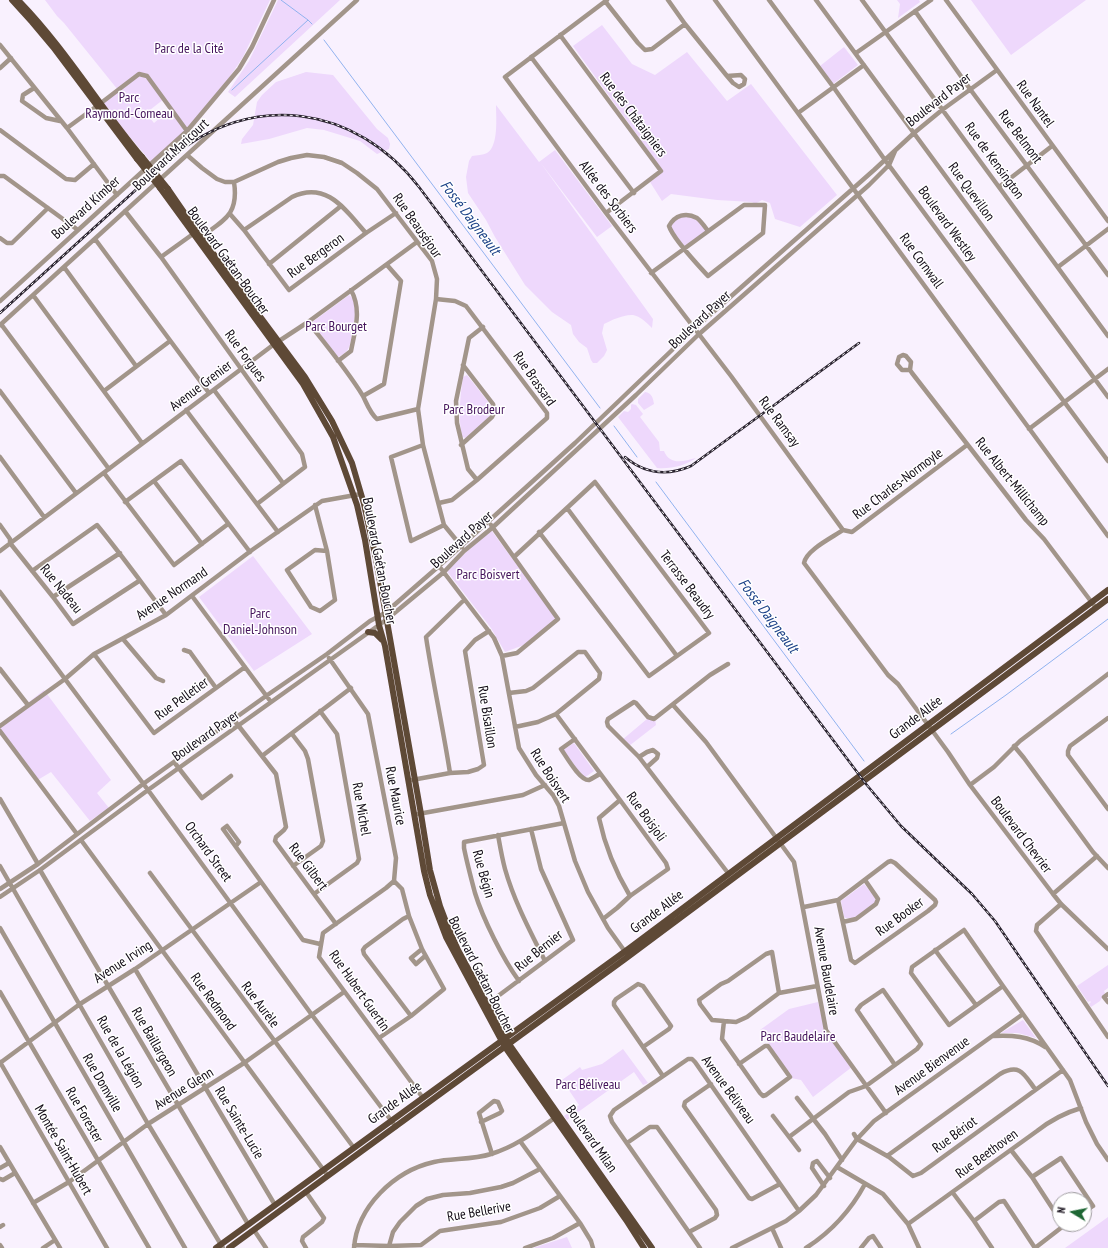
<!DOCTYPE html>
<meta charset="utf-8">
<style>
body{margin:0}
#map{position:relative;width:1108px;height:1248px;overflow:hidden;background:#f9f1fe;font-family:"PT Sans Narrow",sans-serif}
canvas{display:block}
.north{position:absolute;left:1052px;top:1192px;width:40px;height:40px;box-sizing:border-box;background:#fff;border:1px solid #a09da1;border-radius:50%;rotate:280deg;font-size:11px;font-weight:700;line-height:16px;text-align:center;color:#110a15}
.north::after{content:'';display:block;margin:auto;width:14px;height:18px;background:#1e6734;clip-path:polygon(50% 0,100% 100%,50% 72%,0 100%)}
</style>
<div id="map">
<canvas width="1108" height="1248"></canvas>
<div class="north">N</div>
</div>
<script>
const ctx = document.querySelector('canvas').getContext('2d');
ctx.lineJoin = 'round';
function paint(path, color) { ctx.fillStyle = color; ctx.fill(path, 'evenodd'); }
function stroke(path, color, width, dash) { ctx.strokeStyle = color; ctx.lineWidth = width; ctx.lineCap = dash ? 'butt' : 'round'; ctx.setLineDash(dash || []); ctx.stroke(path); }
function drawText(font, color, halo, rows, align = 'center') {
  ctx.font = font + ' "PT Sans Narrow",sans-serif'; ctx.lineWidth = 3; ctx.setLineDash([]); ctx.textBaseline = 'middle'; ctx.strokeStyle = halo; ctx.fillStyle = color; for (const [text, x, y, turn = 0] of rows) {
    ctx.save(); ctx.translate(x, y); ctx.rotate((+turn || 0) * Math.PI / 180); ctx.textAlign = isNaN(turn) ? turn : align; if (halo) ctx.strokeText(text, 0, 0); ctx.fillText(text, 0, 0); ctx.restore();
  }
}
const green = new Path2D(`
 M45,0H270L243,57L227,81L187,131L152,163L101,103L118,90L64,23L57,16ZM164,99L171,108L154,123L146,113Z
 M278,0H340L235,97L228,92L249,61Z
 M897,0H919L920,2L898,18L900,4Z
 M971,0H1086L1011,55Z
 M602,25L632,64L655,75L687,52L727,101L751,84L837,195L800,227L775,219L770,203L762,200L755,204L752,202L717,200L671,194L662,201L650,182L663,171L573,46Z
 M844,47L858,65L833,84L820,66Z
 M306,72L333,75L377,129L388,138L390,144L389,149L377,154L360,141L324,130L307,128L269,139L241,144L242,139L253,125L257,102L262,95L276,82Z
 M496,105L539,162L555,150L612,226L597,237L540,162L653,319L652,328C647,323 640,316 633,315C625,314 611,320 604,324L602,333L607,350L604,356L597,363H593L591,360L587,348L579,342L573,334L571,325L552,312L525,285L495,237L486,220L468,193L466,177L469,161L472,156C477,155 483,155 487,153C499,146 496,116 496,105Z
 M680,215L698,219L708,231L685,249L671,231L672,221Z
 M349,295C352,297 355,302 355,306C356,312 352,341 349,347C347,352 343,355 338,357L311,323Z
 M467,375L493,408L492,414L466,438L462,437C458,416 460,398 463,377Z
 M645,392C652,393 653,398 654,404L644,410L638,403V399Z
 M632,404L636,405L643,414L640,417L659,442L660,451H664C670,466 684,461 696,458C685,466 671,469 657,468L618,417L624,411L628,412L631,409V405Z
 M491,530L555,616V621L524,645L505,652L491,628L446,570Z
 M253,556L312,634L254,671L199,597Z
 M44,690L111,780L97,793L109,808L90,821L51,772L36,781L0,732V725Z
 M647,719H655L656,725L629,746L622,740Z
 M574,743L594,771L584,778L563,750Z
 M864,884L875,897V903C867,908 854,923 844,917L841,901Z
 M1108,965V988L1104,991L1105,993L1100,1001L1091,1007L1089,1004L1091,1002L1090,1001L1088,1002L1077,986Z
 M818,1002L825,1031L852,1067L813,1097L801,1080L791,1078L760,1030L789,1009Z
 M1023,1020L1036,1038L1018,1033H1001Z
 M623,1049L648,1083L643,1085L634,1072L567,1120L564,1116L579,1105L562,1080L580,1067L582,1070L602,1064Z
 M1108,1217V1248H1065Z
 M567,1237L572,1248H533Z`);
const stream = new Path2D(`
 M281,0L308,20
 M324,40L600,408
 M232,90L308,20L312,24
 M614,426L637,457
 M656,482L864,761
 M951,734L1006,695L1108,619`);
const minor = new Path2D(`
 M607,0L505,77L606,213L731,376L843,530
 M668,0L685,24L727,76L733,83L739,87L744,84L745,79L741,75L727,76
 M715,0L1108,536
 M769,0L834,88L885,160L1108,461
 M816,0L1108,397
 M862,0L1108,336
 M946,0L1108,221
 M605,1L638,43L645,50L652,49L685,24
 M915,11L970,89L1108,275
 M560,35L661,171L606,213
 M0,45L67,128L117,195
 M856,53L931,0
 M531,57L634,193
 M0,68L11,58
 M34,88L23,95L22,101L46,118L60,121
 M101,103L139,74L147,76L187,131
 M798,113L864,65
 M67,128L97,106
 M0,130L66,179L75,180L94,164
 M187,155L202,168L217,179L225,182H234L278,162L291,158L307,155L324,157L342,163L357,173L377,189L432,261L437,279L436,299L418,409L423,445L444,525L462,547
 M0,176H4L78,230
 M999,187L1052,146
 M125,211L161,257L302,454L305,467L257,504
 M230,214L244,230L289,290L366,233L396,213
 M244,230L292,197C327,180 346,211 366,233
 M201,237C224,220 239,215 234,182
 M0,238L7,243H12L48,208
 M95,239L209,393
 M161,257L193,234
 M269,264L341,206
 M64,267L136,366
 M1058,267L1108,229
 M651,273L744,205H765L763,233L708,276C698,265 673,239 669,226C675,215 686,212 697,218C701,221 705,227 708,231
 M33,295L142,443
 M436,299L455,301L466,306L547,413V418L477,480L452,500L439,503
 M0,301L187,131L239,69L252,47L274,0
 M308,322C327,346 347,370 363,396C367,404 370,413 377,419L418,409
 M1,324L109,469
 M0,325L357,0
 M338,361L351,351C355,330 362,310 351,290
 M910,370H902L897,364L899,357L903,355L906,356L911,362L910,370L912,373L1026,520L1044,539L1096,608
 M214,390L283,483
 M0,391L76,493
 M104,391L170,341
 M363,396L384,384L401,281L387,265
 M186,410L278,532
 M1029,429L1108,369
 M423,445L391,457L411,541L444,525
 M461,445L492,417L495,411L493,404L463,365
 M967,445L852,532L843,530C833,537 806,550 804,563L888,675L898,684L948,752L970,785L1053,894L1061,904L1108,949
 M0,457L44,517
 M104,473L174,565L228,524
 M477,480L468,469L457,423L456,401L469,338L483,327
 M154,481L202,544
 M125,502L181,461L250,552
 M315,505L327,551L335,600L320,611L311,607L287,570L315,550L327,551
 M567,508L677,656
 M0,525L10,539V543L53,597L73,624L139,581
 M491,525L558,619L517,653L502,656
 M0,551L273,345L308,322L417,242
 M514,557L595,482L709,633L649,676L539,532
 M439,566L494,638L502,656L519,748L536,775L553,795L559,806L575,861L588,892L608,928L626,953
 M32,571L97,525C121,554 143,585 166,615
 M0,592L148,790L312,1015L396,1127
 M192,596L271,702
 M53,597L120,553
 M123,639L156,678L163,681
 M184,650L190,652L216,688
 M94,654L154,733L245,667
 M329,658L368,714L396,858L394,881
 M0,669L28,705
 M509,693L526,691L533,688L578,652H585L600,673L599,679L556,714L538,722L515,727
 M673,705L706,742L794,862L826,1030L886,1113
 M556,714L620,800L666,863L668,869L630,896L617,908L603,919
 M1108,718L1070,746L1068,751V755L1108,809
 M234,720L276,774L286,827L284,830L276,837L275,841L336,924
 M0,726L65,679L94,654L166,615L252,550L322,501L361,494
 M0,731L77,834
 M292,734L305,751L308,759L323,841L321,846L293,866
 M575,739L561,749C566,756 580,781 589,780C592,779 597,775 600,774
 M1014,746L1024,758L1093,852L1108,868
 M262,756L351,688
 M639,757L647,752L653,750L658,754L657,758L647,767
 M174,762L202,798L231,776
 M450,773C443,728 433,683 426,637L464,600
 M412,780L450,773L468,772L478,769L484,765L465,651L475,640L489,631
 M970,785L994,767L1020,741L1108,674
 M0,799L38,864
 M620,800L599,818C605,846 615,871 630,896
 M418,814L523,795L545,785
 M498,835C500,846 502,858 505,869C514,901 530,931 545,961
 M81,840L328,1176
 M236,846L239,842L227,826L223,829L303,940L320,944
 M0,866L148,1124L223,1248
 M40,870L248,1224
 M150,873L354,1148
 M728,873L639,757L608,726L607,722L608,719L634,702L636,703L648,717L654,719L710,675L728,664
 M394,881L386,888L323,933L319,957L423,1098
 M0,889L38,864L143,784L266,696L327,654L370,621L385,613L439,566L575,443L694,329L874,170L914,133L942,110L997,70
 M314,894L357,863L359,859L337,734L320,711
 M1053,894L1097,856
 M0,897L40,870L148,790L386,620L444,572L464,551L492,528L636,395L698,335L869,185L889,165L895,151
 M1061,904L1037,925L1036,931L1108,1037
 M804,907L838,900L851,960L855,963L928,911L935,905L936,902L935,900L895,863L891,861L888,862L838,900
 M409,916L403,919L365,947L363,950L364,954L411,1016
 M843,922L856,919L876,904L878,899L876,896L865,880
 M0,928L185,1248
 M422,949L411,958L416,964L425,956
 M935,950L976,1005
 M135,969L275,1205
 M519,981C503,959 483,919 475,893C471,878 467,863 464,848V842L564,823
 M1003,986L949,1025L911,973L912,967L964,930L1003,986L1070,1080L1086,1122L1097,1144L1108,1160
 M0,992L149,1248
 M779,993L772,952L766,954L728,981L721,984L699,1000L700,1004L712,1020L736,1022L747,1017L779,993L817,986
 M1108,994L1104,997L1108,1002
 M486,1005L573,940L541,869L531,829
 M724,1021L722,1039L760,1093L763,1096L766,1095L790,1077L768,1046H765L739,1064
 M993,1036C1012,1035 1029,1036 1045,1047
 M379,1038L411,1016L444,989L422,949L409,916L402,889L394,881
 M643,1047L669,1029L671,1026L643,986L638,984L616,999L614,1002V1005L663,1076
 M0,1062L107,1248
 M0,1063L80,1004L135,969L261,882
 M711,1084L685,1102L684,1106L686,1109L749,1198L752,1199L780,1184
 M797,1098L825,1134L842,1160
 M773,1116L799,1150
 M481,1122L500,1113L502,1111L498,1102L494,1101L479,1113L492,1154
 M854,1134L857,1139L889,1157L913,1176L921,1173L1063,1070
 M789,1137L849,1092L866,1086L917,1049L921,1044L883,990L861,1005L857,1010L895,1065
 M520,1141L580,1223L591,1241L593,1248
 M627,1143L650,1127H657L716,1210L717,1215L715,1218L689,1232
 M0,1147L60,1248
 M1011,1150L1032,1177L1060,1220
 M887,1156L1000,1074C1020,1063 1024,1074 1035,1089
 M837,1167L883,1194L908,1224L919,1248
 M0,1168L9,1163
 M1032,1177L1061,1158L1093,1206L1084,1212
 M0,1179L3,1180L15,1173
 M824,1186L812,1168L813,1163L817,1161L830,1178
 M953,1193L974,1221L992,1248
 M33,1203L69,1182L148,1124L244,1063L344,992
 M974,1221L999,1202L1004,1201L1035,1248
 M908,1224L1037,1131C1051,1120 1064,1113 1081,1108
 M0,1227L3,1225
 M772,1228L781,1248
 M254,1230L266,1248
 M0,1245L2,1248
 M354,1245L389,1246L421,1245L440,1231L501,1222L540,1208L560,1196
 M389,1246L393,1232L400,1222L416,1206L427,1199L443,1195L470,1193L501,1187L513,1183L540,1169
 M43,1248L55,1240
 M306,1248L302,1241L303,1237L322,1222L324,1218L306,1192
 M354,1248C357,1207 394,1171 434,1162C452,1158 472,1160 491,1154C515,1147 536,1131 556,1117
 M525,1248L553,1238L580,1223
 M700,1248L612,1122L610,1116L614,1110L688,1059H692L695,1062L799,1211
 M732,1248L786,1221L799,1211L816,1195L857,1139L874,1121L1023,1014
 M806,1248C831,1232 851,1210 865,1184
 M861,1248L869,1238L873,1236L881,1248
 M1035,1248L1066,1224`);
const major = new Path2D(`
 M12,0L32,22L53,47L137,159
 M18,0C65,48 99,106 142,157
 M160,188L303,384L333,437L357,505L365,540L379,625L385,646L424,871L430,895L446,937L505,1047L626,1220L644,1248
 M168,189L201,237L305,377L332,421L352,463L364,504L376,559L421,814L430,870L440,906L448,927L458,950L509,1044L652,1248
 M368,632L375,633L382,640
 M216,1248L631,947L1108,590
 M229,1248L625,959L1108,599`);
const rail = new Path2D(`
 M0,313L171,158C251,90 356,105 419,187L866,784L901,826L972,894L995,921L1108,1086
 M625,457C645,474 668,476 691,466L859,343`);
const majorBridge = new Path2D(`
 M142,157L168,189
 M137,159L160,188`);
const parkNames = [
 ["Parc de la Cité",189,49],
 ["Parc",129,98],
 ["Raymond-Comeau",129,114],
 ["Parc Bourget",336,327],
 ["Parc Brodeur",474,410],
 ["Parc Boisvert",488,575],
 ["Parc",260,614],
 ["Daniel-Johnson",260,630],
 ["Parc Baudelaire",798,1037],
 ["Parc Béliveau",588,1085]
];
const streetNames = [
 ["Boulevard Payer",939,100,-38],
 ["Rue Nantel",1035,104,54],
 ["Rue des Châtaigniers",633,115,53],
 ["Rue Belmont",1020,137,53],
 ["Boulevard Maricourt",171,155,-43],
 ["Rue de Kensington",994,161,54],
 ["Rue Quevillon",971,192,54],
 ["Allée des Sorbiers",608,197,53],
 ["Boulevard Kimber",86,208,-42],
 ["Boulevard Westley",947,224,54],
 ["Rue Beauséjour",417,226,55],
 ["Rue Bergeron",316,256,-36],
 ["Boulevard Gaétan-Boucher",228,261,54],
 ["Rue Cornwall",921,261,54],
 ["Boulevard Payer",700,320,-43],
 ["Rue Forgues",245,356,54],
 ["Rue Brassard",534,379,55],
 ["Avenue Grenier",201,386,-37],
 ["Rue Ramsay",779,422,53],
 ["Rue Albert-Millichamp",1012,482,51],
 ["Rue Charles-Normoyle",898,484,-37],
 ["Boulevard Payer",462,540,-42],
 ["Boulevard Gaétan-Boucher",379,561,79],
 ["Terrasse Beaudry",687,585,53],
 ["Rue Nadeau",61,589,51],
 ["Avenue Normand",172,594,-34],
 ["Rue Pelletier",182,699,-36],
 ["Rue Bisaillon",487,717,81],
 ["Grande Allée",916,718,-37],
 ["Boulevard Payer",206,736,-35],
 ["Rue Boisvert",550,776,57],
 ["Rue Maurice",395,796,79],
 ["Rue Michel",361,809,80],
 ["Rue Boisjoli",646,817,54],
 ["Boulevard Chevrier",1021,835,53],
 ["Orchard Street",208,852,54],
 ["Rue Gilbert",308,867,53],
 ["Rue Bégin",483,874,74],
 ["Grande Allée",657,912,-37],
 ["Rue Booker",900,917,-36],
 ["Rue Bernier",539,951,-39],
 ["Avenue Irving",123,962,-33],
 ["Avenue Baudelaire",826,971,80],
 ["Boulevard Gaétan-Boucher",481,975,63],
 ["Rue Hubert-Guertin",359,991,55],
 ["Rue Redmond",213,1002,54],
 ["Rue Aurèle",260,1005,53],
 ["Rue Baillargeon",154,1042,60],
 ["Rue de la Légion",120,1052,60],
 ["Avenue Bienvenue",932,1066,-36],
 ["Rue Domville",102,1083,60],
 ["Avenue Glenn",184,1089,-32],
 ["Avenue Béliveau",728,1090,54],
 ["Grande Allée",395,1103,-36],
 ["Rue Forester",84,1115,60],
 ["Rue Sainte-Lucie",239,1123,59],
 ["Rue Bériot",955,1135,-36],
 ["Boulevard Milan",591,1139,55],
 ["Montée Saint-Hubert",63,1150,60],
 ["Rue Beethoven",987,1154,-36],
 ["Rue Bellerive",479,1212,-10]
];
const waterNames = [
 ["Fossé Daigneault",470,218,53],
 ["Fossé Daigneault",768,616,53]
];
paint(green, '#eed8fc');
stroke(stream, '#90b2ef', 1);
stroke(minor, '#a2958a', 4.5);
stroke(major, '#5e4936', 6);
stroke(rail, '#2b2430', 2.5);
stroke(rail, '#fff', 1, [3]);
stroke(majorBridge, '#5e4936', 6);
drawText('14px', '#45145c', '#fff', parkNames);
drawText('14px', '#110a15', '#fff', streetNames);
drawText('italic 15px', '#1b4187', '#fff', waterNames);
</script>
